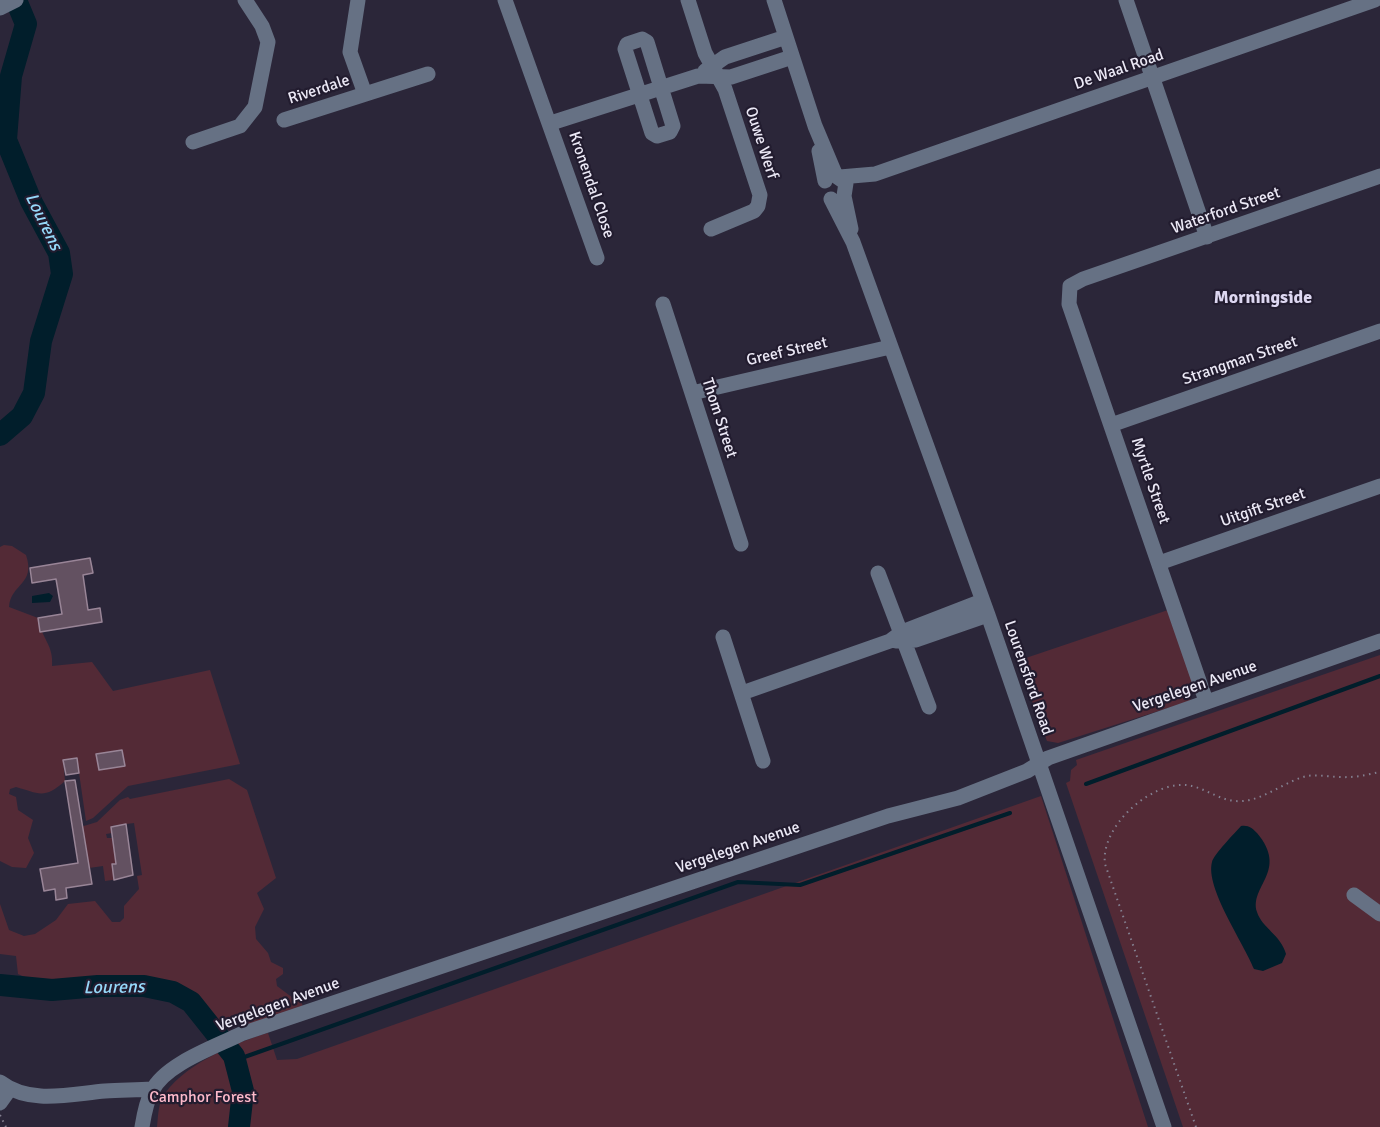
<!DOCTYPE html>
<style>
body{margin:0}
canvas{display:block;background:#2b2639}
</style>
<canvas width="1380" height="1127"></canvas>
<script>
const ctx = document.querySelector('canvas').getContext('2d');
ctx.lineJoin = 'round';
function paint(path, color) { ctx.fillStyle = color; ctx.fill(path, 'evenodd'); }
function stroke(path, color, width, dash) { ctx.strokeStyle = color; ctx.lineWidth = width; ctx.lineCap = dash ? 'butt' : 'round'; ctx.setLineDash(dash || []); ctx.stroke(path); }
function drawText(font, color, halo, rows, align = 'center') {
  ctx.font = font + ' Signika,sans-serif'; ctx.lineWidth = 4.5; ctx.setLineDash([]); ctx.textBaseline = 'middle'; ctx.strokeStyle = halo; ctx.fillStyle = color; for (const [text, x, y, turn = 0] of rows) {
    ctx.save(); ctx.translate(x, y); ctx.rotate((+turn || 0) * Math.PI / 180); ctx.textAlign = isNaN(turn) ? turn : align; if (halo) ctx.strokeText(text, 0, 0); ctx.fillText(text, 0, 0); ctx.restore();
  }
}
const green = new Path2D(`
 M4,545L12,546L26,555C36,585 11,583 9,607L38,618C41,638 54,645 52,666L92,662L113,691L210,670L240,764L128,786L93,818L86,821L77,759L63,761L65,781C44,800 38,793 16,787L10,789L9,794L16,797L18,810L33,820L28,838L34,853L26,868L12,867L0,861V547Z
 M1168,610L1194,686L1190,701L1058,743L1047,741L1017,661Z
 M1380,655V1127H1183L1066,783L1070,781L1071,770L1077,765L1076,760Z
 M229,779L247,790L276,878L257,893L264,909L255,927L256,939L268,953L271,962L283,968V974L276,979L277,986L293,998L301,999L303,1008L248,1026L233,1021L224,1022V1033L217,1031C210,1022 204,1009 196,1001C170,976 118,975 85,978C54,980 50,988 18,974L16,956L0,954V904L9,930L24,936L35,934L56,920L68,904L95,901L112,922H120L124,918V906L139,889L137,876L142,875L134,823L111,826L112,833L106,834L107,838H112L116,864L112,865V868H117L119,879L105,881L103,866L89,868L74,829L97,822L120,800L128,797L130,799Z
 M1041,796L1148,1127H157C158,1119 158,1106 162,1099C178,1067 236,1042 268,1033L277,1060L297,1059Z`);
const water = new Path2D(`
 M49,593L53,596L50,602L32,603V596Z
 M1241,826C1249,825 1252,828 1257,833C1289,871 1249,886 1257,912C1262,928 1281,935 1286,954L1282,963L1263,971L1254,969C1244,943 1205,888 1212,862C1214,854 1235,833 1241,826Z`);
const stream = new Path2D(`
 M1086,784L1380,676
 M236,1060L738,882L800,885L1010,813`);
const river = new Path2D(`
 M0,435L22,416L34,393L41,341L62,274L59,253L31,201L6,140L11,76L26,24L16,0
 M0,985L52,990L98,986H144L173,992L191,1002L234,1056L243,1091L239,1127`);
const building = new Path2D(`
 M90,558L93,573L83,575L88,610L100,608L102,622L40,632L38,618L62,614L56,579L32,583L30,568Z
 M122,750L125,766L99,770L96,754Z
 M77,758L79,773L66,775L63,760Z
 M75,780L92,884L66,888L67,898L56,900L55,889L44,891L40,869L78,863L65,781Z
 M126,824L133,875L114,880L112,864H116L111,827Z`);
const path = new Path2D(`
 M0,1115L6,1127
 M1196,1127L1105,864C1100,827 1150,782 1186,785C1206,787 1221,803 1242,801C1264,800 1285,781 1307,776C1320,774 1335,778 1348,777C1359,777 1370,774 1380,772`);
const minor = new Path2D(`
 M358,0L350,52L365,94
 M505,0L597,258
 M688,0L705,53L725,89L760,195L758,206L754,211L711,229
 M774,0L815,126L836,176
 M1126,0L1207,237
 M0,8L16,0
 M642,39L647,42L673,126L670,132L657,136L652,133L625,49L627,44Z
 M705,71L725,57L786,37
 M284,120L428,74
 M551,123L698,76L731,77L792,57
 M193,142L240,126L255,107L268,42L262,26L245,0
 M819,151L825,181
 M836,176L846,183L844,196L851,229
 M840,177L875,174L1375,0
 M831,199L853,242L988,615L1164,1127
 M663,304L741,544
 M692,393L890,347
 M1111,425L1380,331
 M1159,563L1380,486
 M878,573L929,707
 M723,637L763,761
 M896,641L916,640L988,615
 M742,693L890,641L902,632L982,601
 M1206,701L1069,304L1070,286L1083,279L1380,176
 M1354,895L1380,914
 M0,1082C30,1105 70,1094 105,1091C121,1090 136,1090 152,1089
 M0,1103L10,1089
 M142,1127C144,1115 146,1102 152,1091C165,1064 215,1047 241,1034L888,816L958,798L1027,771L1048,758L1380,641`);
const streetNames = [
 ["De Waal Road",1119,70,-19],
 ["Riverdale",319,90,-18],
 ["Ouwe Werf",761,143,72],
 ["Kronendal Close",591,185,71],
 ["Waterford Street",1226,211,-19],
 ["Greef Street",787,352,-13],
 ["Strangman Street",1240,361,-19],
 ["Thom Street",719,418,72],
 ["Myrtle Street",1150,481,71],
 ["Uitgift Street",1263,508,-19],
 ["Lourensford Road",1028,678,71],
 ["Vergelegen Avenue",1195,687,-19],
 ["Vergelegen Avenue",738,848,-19],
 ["Vergelegen Avenue",278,1005,-20]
];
const parkNames = [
 ["Camphor Forest",203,1098]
];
const waterNames = [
 ["Lourens",43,222,64],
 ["Lourens",114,988,-1]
];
const neighbourhoodNames = [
 ["Morningside",1263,298]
];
paint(green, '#532a36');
paint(water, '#011e2b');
stroke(stream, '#011e2b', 4);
stroke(river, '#011e2b', 22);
paint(building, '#635161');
stroke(building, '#998597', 1.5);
stroke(path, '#837f8f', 2, [1.5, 4.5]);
stroke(minor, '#667184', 15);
drawText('16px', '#ece9f6', '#221c2f', streetNames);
drawText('16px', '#fdb9ca', '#221c2f', parkNames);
drawText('italic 18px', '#95d8f9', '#221c2f', waterNames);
drawText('bold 18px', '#ddd7f1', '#221c2f', neighbourhoodNames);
</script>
